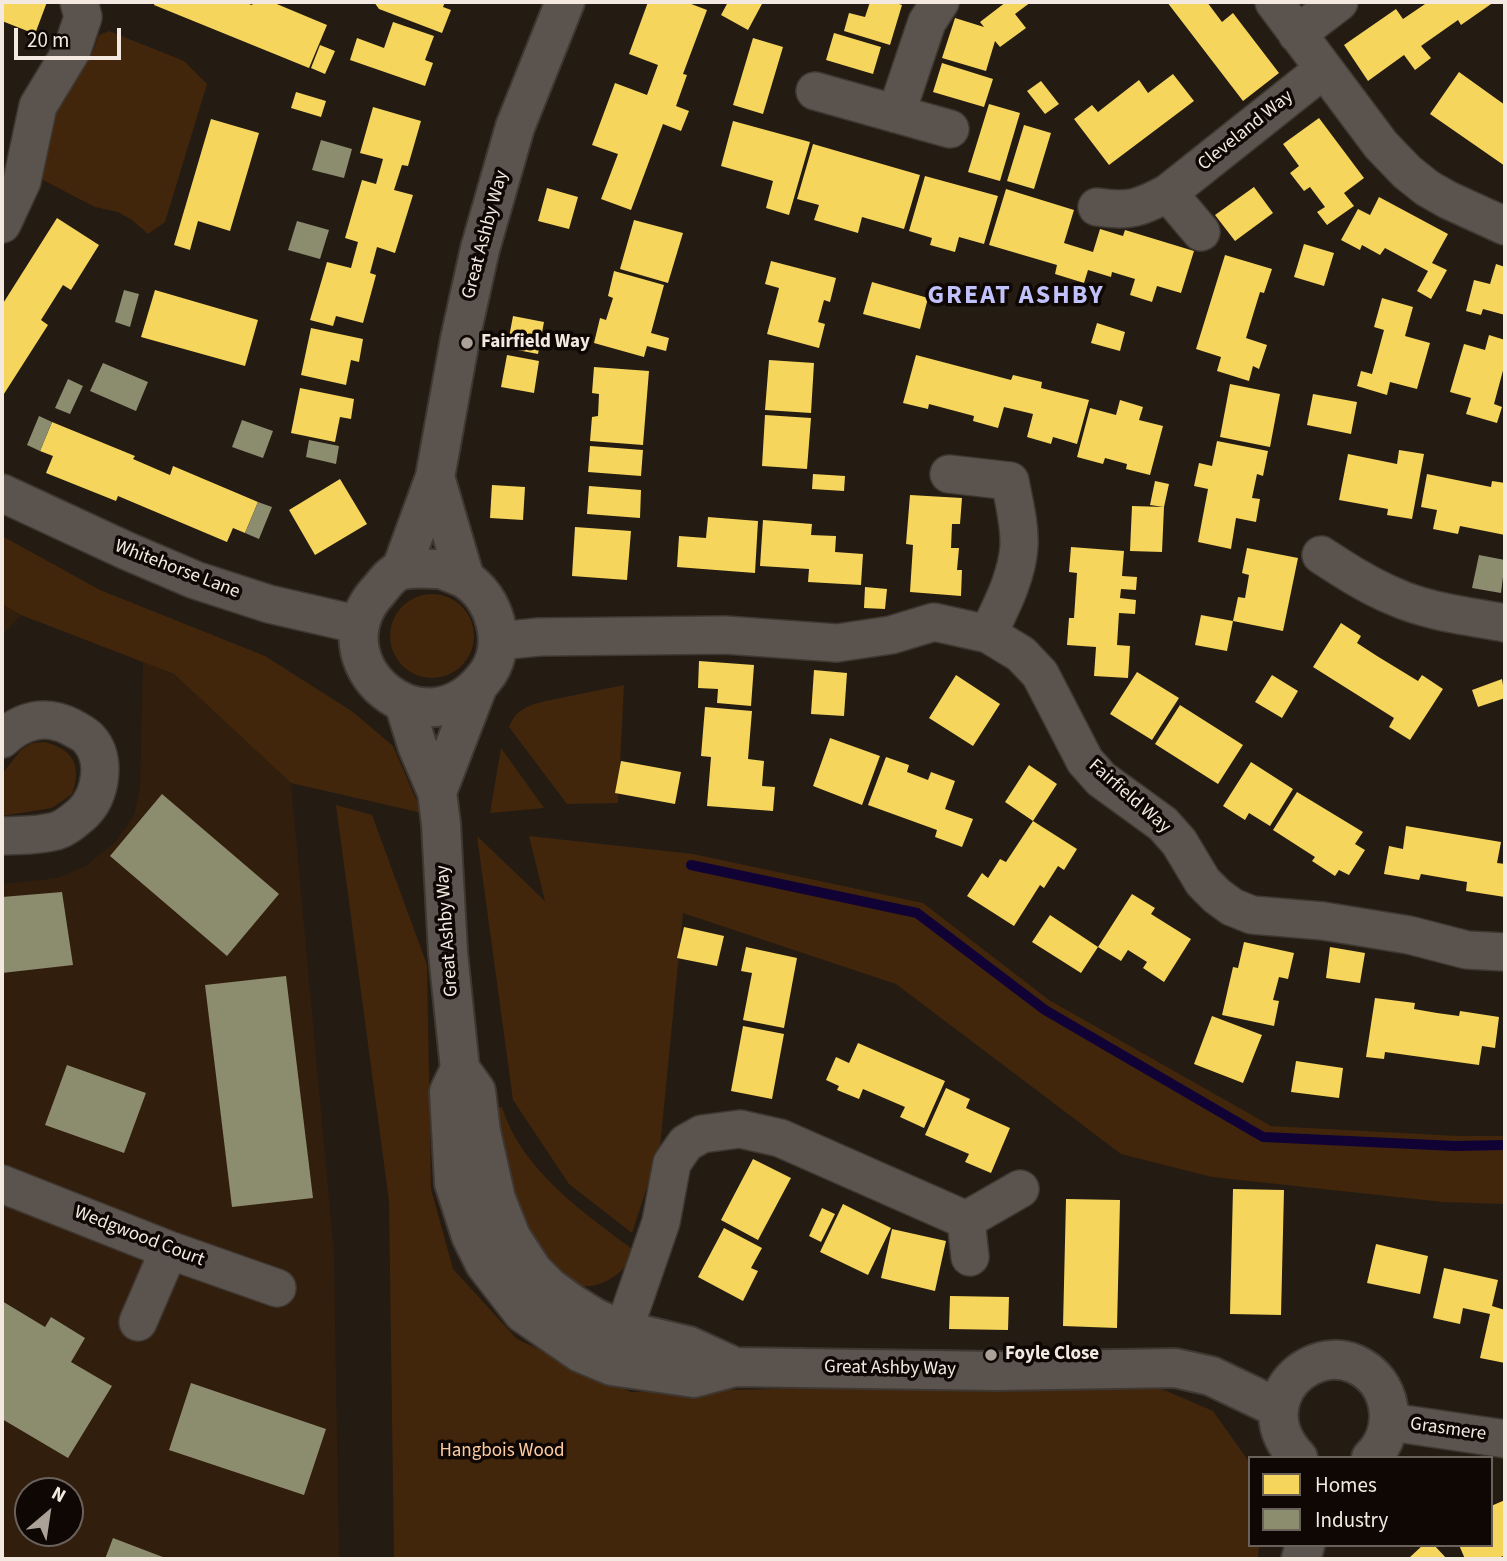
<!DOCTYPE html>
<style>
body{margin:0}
#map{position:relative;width:1507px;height:1561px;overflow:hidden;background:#241b13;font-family:"Source Sans 3",sans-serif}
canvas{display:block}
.frame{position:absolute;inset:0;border:4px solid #f4e9e0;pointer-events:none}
.legend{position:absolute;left:1248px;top:1456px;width:245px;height:91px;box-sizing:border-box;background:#0e0703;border:2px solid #6a615b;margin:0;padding:9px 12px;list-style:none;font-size:21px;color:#f4e9e0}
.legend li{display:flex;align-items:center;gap:14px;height:35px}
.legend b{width:35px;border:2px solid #6a615b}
.north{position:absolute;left:14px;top:1477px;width:70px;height:70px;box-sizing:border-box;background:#0e0703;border:2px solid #6a615b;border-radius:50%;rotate:29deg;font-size:19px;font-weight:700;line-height:28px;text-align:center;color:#f4e9e0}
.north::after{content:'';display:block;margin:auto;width:24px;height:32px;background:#aba198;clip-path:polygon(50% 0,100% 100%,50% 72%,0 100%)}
.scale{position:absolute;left:14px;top:28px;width:107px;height:32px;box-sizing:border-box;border:4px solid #f4e9e0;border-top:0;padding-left:9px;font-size:21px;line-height:24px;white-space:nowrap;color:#f4e9e0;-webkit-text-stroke:5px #0e0703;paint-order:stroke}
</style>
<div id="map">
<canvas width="1507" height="1561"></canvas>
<div class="frame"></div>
<ul class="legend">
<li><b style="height:19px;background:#f6d55c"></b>Homes</li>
<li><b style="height:19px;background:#8c8c6e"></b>Industry</li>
</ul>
<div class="north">N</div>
<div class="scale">20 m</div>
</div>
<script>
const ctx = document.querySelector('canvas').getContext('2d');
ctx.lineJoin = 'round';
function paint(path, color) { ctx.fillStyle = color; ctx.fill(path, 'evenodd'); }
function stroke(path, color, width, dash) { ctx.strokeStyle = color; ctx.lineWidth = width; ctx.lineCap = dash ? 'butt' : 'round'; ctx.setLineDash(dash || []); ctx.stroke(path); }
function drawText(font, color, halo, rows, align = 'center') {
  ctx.font = font + ' "Source Sans 3",sans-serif'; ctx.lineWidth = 7; ctx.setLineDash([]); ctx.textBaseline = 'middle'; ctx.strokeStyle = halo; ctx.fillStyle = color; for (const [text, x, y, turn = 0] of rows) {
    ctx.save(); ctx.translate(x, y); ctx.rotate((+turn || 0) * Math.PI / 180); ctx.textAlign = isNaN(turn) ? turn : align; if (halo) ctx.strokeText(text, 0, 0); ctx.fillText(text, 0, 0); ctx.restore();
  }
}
const built = new Path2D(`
 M2,604L21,615L2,636Z
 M143,662L174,674L291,783L334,1254L339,1559H2V884L57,878L86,866L117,840L134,815L140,790ZM28,1491H70V1533H28Z`);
const green = new Path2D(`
 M109,31L184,61L207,84L165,222L148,234L132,220L118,212L95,207L37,177L59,90L90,58L99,35Z
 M2,536L100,590L265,656L353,712L393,746L422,813L291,783L174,674L21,615L2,604Z
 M390 636a42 42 0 1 1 84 0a42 42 0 1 1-84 0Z
 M624,685L618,803L567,804L509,727C515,711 525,707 541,702Z
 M45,742C74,750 82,766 72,794L52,808L2,816V774L21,750L32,743Z
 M501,748L544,808L490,813Z
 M336,805L372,815L427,965L431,1189L453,1269L517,1339L631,1392L775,1389L977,1380L1134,1377L1213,1411L1250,1463V1545H1259L1258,1559H394L389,1201Z
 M477,836L545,901L529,836L693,854L923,903L1049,1000L1271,1126L1457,1136H1505V1204L1443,1202L1212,1177L1121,1154L896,984L683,913L660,1147L632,1233L569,1184L513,1100Z
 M502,1107C521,1170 585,1214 635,1251C625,1274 598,1293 571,1284C561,1281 550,1273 541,1268L484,1109Z`);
const homes = new Path2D(`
 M2,2H47L35,34L2,21Z
 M155,2H243L252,5L254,2H272L327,25L309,68L154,5Z
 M374,2H445L443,7L451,10L442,33L379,9Z
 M648,2H686L707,10L683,74L687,75L676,106L689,111L681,131L663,124L631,210L601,199L618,154L592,145L615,83L647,95L658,65L629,54Z
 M728,2H763L748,30L721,15Z
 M870,2H893L902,5L890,45L844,31L849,13L865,17Z
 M1006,2H1031L1015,14L1026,28L1000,47L995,41L986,71L942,58L955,18L984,27L980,22Z
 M1167,2H1207L1222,22L1233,13L1279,73L1243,101Z
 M1428,2H1494L1461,25L1458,20L1421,46L1431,58L1415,70L1404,55L1368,81L1344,45L1396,9L1403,19Z
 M393,22L434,36L425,60L433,63L425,86L350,60L357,38L384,48Z
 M834,33L881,47L873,74L826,60Z
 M753,38L783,47L763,114L733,105Z
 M320,45L335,51L325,74L311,68Z
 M942,63L993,79L984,107L933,92Z
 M1459,72L1505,105V166L1430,114Z
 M1173,74L1194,101L1109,165L1074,119L1092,105L1098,112L1139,80L1148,93Z
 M1041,81L1059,104L1045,114L1027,91Z
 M296,92L326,101L321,117L291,108Z
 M989,104L1020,113L1000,181L968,172Z
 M373,107L421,121L408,166L402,165L394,190L413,195L395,253L377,247L370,273L376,275L363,323L336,316L333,326L310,320L327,262L351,268L358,242L345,238L362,180L376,184L383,159L360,153Z
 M1319,118L1364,178L1344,193L1354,206L1327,225L1317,212L1325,207L1310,187L1304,191L1290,173L1299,166L1283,144Z
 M211,119L259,133L230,231L198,221L190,250L174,245Z
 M733,121L810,142L789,215L766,208L773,181L721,166Z
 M1024,125L1051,133L1034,189L1007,181Z
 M813,144L920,175L904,229L862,217L858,233L814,220L819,205L797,199Z
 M925,176L998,196L984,244L959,237L955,252L930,245L932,238L909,231Z
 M1254,187L1273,213L1235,241L1215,215Z
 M547,188L578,197L569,229L538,221Z
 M1006,189L1074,210L1064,243L1093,252L1100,229L1123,236L1125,230L1194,251L1181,293L1157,286L1152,302L1130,295L1135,279L1112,272L1111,277L1088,270L1084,283L1055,274L1057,265L989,245Z
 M1379,197L1448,234L1432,263L1447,270L1431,299L1417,291L1428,271L1385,248L1380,255L1362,245L1360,250L1341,240L1358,209L1370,215Z
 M57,218L99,245L71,290L63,285L41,320L48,325L2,397V305Z
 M634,220L683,233L668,283L620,269Z
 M1304,244L1334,253L1324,286L1294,277Z
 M1225,255L1272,269L1264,293L1260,292L1246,338L1267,345L1259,369L1253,366L1249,381L1217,371L1221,357L1196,349Z
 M771,261L836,278L830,302L824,300L818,322L825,324L819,348L767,334L779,288L765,284Z
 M1496,264L1505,267V315L1483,309L1481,315L1466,311L1474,280L1490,284Z
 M614,271L664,285L651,333L669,338L666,351L647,346L644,357L594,343L600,318L606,320L613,298L608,296Z
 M872,282L928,298L920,329L863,314Z
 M155,290L258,320L245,366L141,337Z
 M1382,298L1413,307L1405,336L1430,343L1417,389L1390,382L1387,395L1357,386L1361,371L1372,374L1384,330L1374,327Z
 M513,316L544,322L538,354L507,348Z
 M1097,323L1125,332L1120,351L1091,343Z
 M311,328L363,339L359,362L351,360L346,385L301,375Z
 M1489,335L1505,340V363L1494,404L1502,407L1497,423L1466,414L1471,398L1450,392L1464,344L1485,350Z
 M507,355L539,361L534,393L501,387Z
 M916,355L1011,380L1013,375L1042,382L1041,388L1089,400L1077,444L1053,437L1051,444L1027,437L1033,414L1004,407L998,428L973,421L974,416L929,404L928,409L903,403Z
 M769,360L814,363L811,413L765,410Z
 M594,367L649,371L643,445L590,441L592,417L598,416L599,394L592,393Z
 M1230,384L1280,394L1270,447L1220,437Z
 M300,388L354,399L351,419L340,417L335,442L291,433Z
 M1313,394L1357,402L1351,434L1307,425Z
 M1120,400L1143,407L1139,420L1163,426L1150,475L1126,469L1127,464L1105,458L1103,464L1077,457L1090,408L1116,415Z
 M765,415L811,418L807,469L762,466Z
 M52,422L135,456L133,459L170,475L173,466L258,502L245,533L233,528L227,542L118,496L116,501L46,473L53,456L40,451Z
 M1217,441L1268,451L1263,476L1257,474L1252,498L1260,499L1256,522L1236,518L1231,549L1198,542L1208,489L1194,486L1199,463L1212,466Z
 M590,446L643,450L641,476L588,472Z
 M1399,450L1424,454L1412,519L1387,515L1388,509L1339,500L1348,454L1397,464Z
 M813,474L845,476L844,491L812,489Z
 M1427,474L1491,487L1492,481L1505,483V535L1460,526L1458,534L1433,529L1437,510L1421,507Z
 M340,479L367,524L315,555L289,510Z
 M1155,481L1169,484L1164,507L1162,552L1130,551L1132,506L1164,507L1150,505Z
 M492,485L525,487L523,520L490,518Z
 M589,486L641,490L640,518L587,514Z
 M910,495L962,498L960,524H952L951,548H959L957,570H962L961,596L910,592L913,545L906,544Z
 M708,517L758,521L755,573L677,567L679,536L706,538Z
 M763,520L812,524L811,535L836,536L835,552L863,554L861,585L808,582L809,569L760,566Z
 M575,527L631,531L627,580L572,576Z
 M1071,547L1124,551L1122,576L1137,577L1136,590L1121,589L1120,598L1136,600L1135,614L1119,613L1117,645L1130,646L1128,678L1094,676L1096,647L1067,645L1069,618H1074L1077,573L1069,572Z
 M1247,548L1298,558L1283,631L1233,621L1227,651L1195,645L1201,615L1233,621L1238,597L1245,598L1249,575L1242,573Z
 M865,587L887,589L885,609L864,608Z
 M1341,623L1361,636L1357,643L1377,656L1418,681L1422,675L1443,689L1410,740L1389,727L1394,718L1313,667Z
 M699,661L754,665L751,706L717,703L718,689L698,688Z
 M814,670L847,673L844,716L811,714Z
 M1137,672L1179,698L1152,740L1110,714Z
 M956,675L1000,704L973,746L929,718Z
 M1272,675L1298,691L1282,718L1255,702Z
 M1502,679L1505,698L1478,707L1472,690Z
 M1180,705L1243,745L1218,784L1155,744Z
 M705,707L752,711L748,759L764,761L762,786L775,787L773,811L707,806L711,757L701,756Z
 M830,738L880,756L862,805L813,786Z
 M886,757L909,765L907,772L928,780L931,772L955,781L945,809L973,819L962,847L935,837L937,830L868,805Z
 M621,761L681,772L675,804L615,793Z
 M1251,762L1293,789L1270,826L1249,813L1245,820L1223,806Z
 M1029,765L1057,784L1033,821L1005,802Z
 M1297,792L1363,832L1355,844L1365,850L1349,875L1339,870L1335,876L1312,861L1315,857L1273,830Z
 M1033,821L1077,849L1064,870L1058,866L1044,888L1040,885L1014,926L967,896L982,873L988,878L1000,859L1006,862Z
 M1406,826L1501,842L1497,863L1505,864V897L1466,891L1467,882L1421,874L1419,880L1384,874L1389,846L1403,849Z
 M1132,894L1155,908L1151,914L1191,939L1164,982L1143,968L1147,962L1128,950L1121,961L1098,947L1081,973L1032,942L1050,915L1098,947Z
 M684,927L724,936L717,966L677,958Z
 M1244,942L1294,953L1288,979L1279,977L1273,1000L1279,1001L1274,1026L1222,1015L1233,967L1238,968Z
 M746,947L797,958L784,1028L743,1020L752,973L741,971Z
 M1330,947L1365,953L1360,983L1326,978Z
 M1375,998L1415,1003L1414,1009L1437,1013L1459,1016L1460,1011L1499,1017L1495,1048L1482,1046L1479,1065L1385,1052L1384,1059L1366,1057Z
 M1212,1016L1262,1035L1243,1083L1194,1064Z
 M743,1026L784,1034L772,1099L731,1091Z
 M858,1043L945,1081L924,1128L900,1117L905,1107L863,1089L859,1099L837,1090L839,1086L826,1080L836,1057L849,1063Z
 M1296,1061L1343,1068L1339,1098L1291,1092Z
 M946,1088L970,1099L966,1108L1010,1128L991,1173L965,1162L969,1154L925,1135Z
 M753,1159L791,1178L758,1240L721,1220Z
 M1233,1189L1284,1190L1281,1315L1230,1314Z
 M1066,1199L1120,1200L1117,1328L1063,1326Z
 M843,1204L891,1228L868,1275L820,1252Z
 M822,1208L835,1214L821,1242L809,1236Z
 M724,1228L762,1248L751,1268L758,1271L743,1301L698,1277Z
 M892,1229L946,1241L935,1291L881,1278Z
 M1376,1244L1428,1256L1420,1294L1367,1283Z
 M1444,1268L1498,1280L1492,1306L1505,1310V1363L1480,1358L1490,1314L1463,1308L1460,1324L1433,1318Z
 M950,1296L1009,1297L1008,1330L949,1329Z
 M1505,1500V1555L1497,1559H1465L1459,1545H1491V1506Z
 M1423,1545H1434L1447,1559H1412L1410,1557Z`);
const industry = new Path2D(`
 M321,140L352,149L344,178L312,170Z
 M297,221L329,230L320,259L288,250Z
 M124,290L139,294L130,327L115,322Z
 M103,363L148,382L136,411L90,391Z
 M68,379L83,386L70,414L55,408Z
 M39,416L52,422L40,451L27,445Z
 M242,420L273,431L263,458L232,447Z
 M309,440L339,446L336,464L306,457Z
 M258,502L272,507L259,539L245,533Z
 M1479,555L1505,560L1501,593L1472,588Z
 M162,794L279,894L227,956L110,856Z
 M62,892L73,965L2,973V897Z
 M286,976L313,1198L232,1207L205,985Z
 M67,1065L146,1093L124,1153L45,1125Z
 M2,1301L45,1327L51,1317L85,1338L71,1362L112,1386L68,1458L2,1419Z
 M191,1383L326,1429L304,1495L169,1450Z
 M113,1538L168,1559H105Z`);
const stream = new Path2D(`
 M691,865L917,913L1045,1010L1263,1137L1455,1146L1505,1145`);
const minor = new Path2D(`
 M1274,2L1381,145L1407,172L1427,188L1448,200L1505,226
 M1297,34L1339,2
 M815,91L950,129
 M896,114L927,22L940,2
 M1168,193L1324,69
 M1097,207C1129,212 1140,208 1168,193L1201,232
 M2,224L22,181L38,106L72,50L83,17L79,2
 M949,474L1010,481C1014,502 1020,525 1019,546C1017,577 1001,607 988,634
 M2,493L127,551L195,580L269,604L360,625
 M1321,555C1344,570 1367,585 1393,596C1428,612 1468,616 1505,623
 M498,641L539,637L725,635L837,643L891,635L934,622L988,634L1021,654L1040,674L1085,761L1101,779L1163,824L1179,842L1203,882L1217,896L1232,907L1252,915L1323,921L1409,935L1467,950L1505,952
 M2,739C22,720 45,714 71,727C76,730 85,734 89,739C107,759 101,795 83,813C75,820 66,828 56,831C38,836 20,835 2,836
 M2,1184L169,1250L277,1288
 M966,1220L970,1257
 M138,1322L169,1250
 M614,1358L661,1222L672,1163L686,1143L702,1134L740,1129L780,1138L966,1220L1020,1189
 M1390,1422L1505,1439`);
const tertiary = new Path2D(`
 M435,477L465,579
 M441,569C448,572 458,575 465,579C495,598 508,643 488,673C426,761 312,661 379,590C385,583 393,571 403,570C415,567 429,569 441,569Z
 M401,570L435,477L460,339L480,249L515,127L565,2
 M404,703L417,745L437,792L441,824L448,953L460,1069L476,1091L481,1132L496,1199L511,1237L533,1271L549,1287L571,1303L595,1318L622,1330L689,1346L735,1367
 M437,792L477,688
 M460,1069L449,1092L454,1183L471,1236L485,1264L523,1313L581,1353L612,1366L694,1378L735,1367L997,1371L1175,1368L1211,1376L1278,1408
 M1298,1458C1282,1441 1274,1422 1281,1399C1290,1370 1326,1351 1355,1364C1393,1381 1400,1430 1371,1458
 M1301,1559L1305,1545`);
const markers = [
 [467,343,7,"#aba198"],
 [991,1355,7,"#aba198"]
];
const streetNames = [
 ["Cleveland Way",1246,131,-39],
 ["Great Ashby Way",486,235,-75],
 ["Whitehorse Lane",177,570,21],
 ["Fairfield Way",1129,797,41],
 ["Great Ashby Way",448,931,-94],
 ["Wedgwood Court",139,1237,21],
 ["Great Ashby Way",890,1369,1],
 ["Grasmere",1448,1430,8]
];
const poiNames = [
 ["Fairfield Way",481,343],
 ["Foyle Close",1005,1355]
];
const parkNames = [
 ["Hangbois Wood",502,1452]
];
const districtNames = [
 ["GREAT ASHBY",1016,297]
];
paint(built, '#311e0d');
paint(green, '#41260c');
paint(homes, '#f6d55c');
paint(industry, '#8c8c6e');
stroke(stream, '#110235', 10);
stroke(minor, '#3f3832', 40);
stroke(tertiary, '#3f3832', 42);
stroke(minor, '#5b544e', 37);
stroke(tertiary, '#5b544e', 38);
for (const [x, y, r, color] of markers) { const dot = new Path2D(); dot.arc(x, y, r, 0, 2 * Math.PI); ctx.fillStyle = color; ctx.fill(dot); stroke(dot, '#0e0703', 2.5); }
drawText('19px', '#f4e9e0', '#0e0703', streetNames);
drawText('bold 19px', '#f4e9e0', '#0e0703', poiNames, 'left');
drawText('19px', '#fecca3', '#0e0703', parkNames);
ctx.letterSpacing = '2px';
drawText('bold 26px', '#c1c1fb', '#0e0703', districtNames);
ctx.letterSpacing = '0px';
</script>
